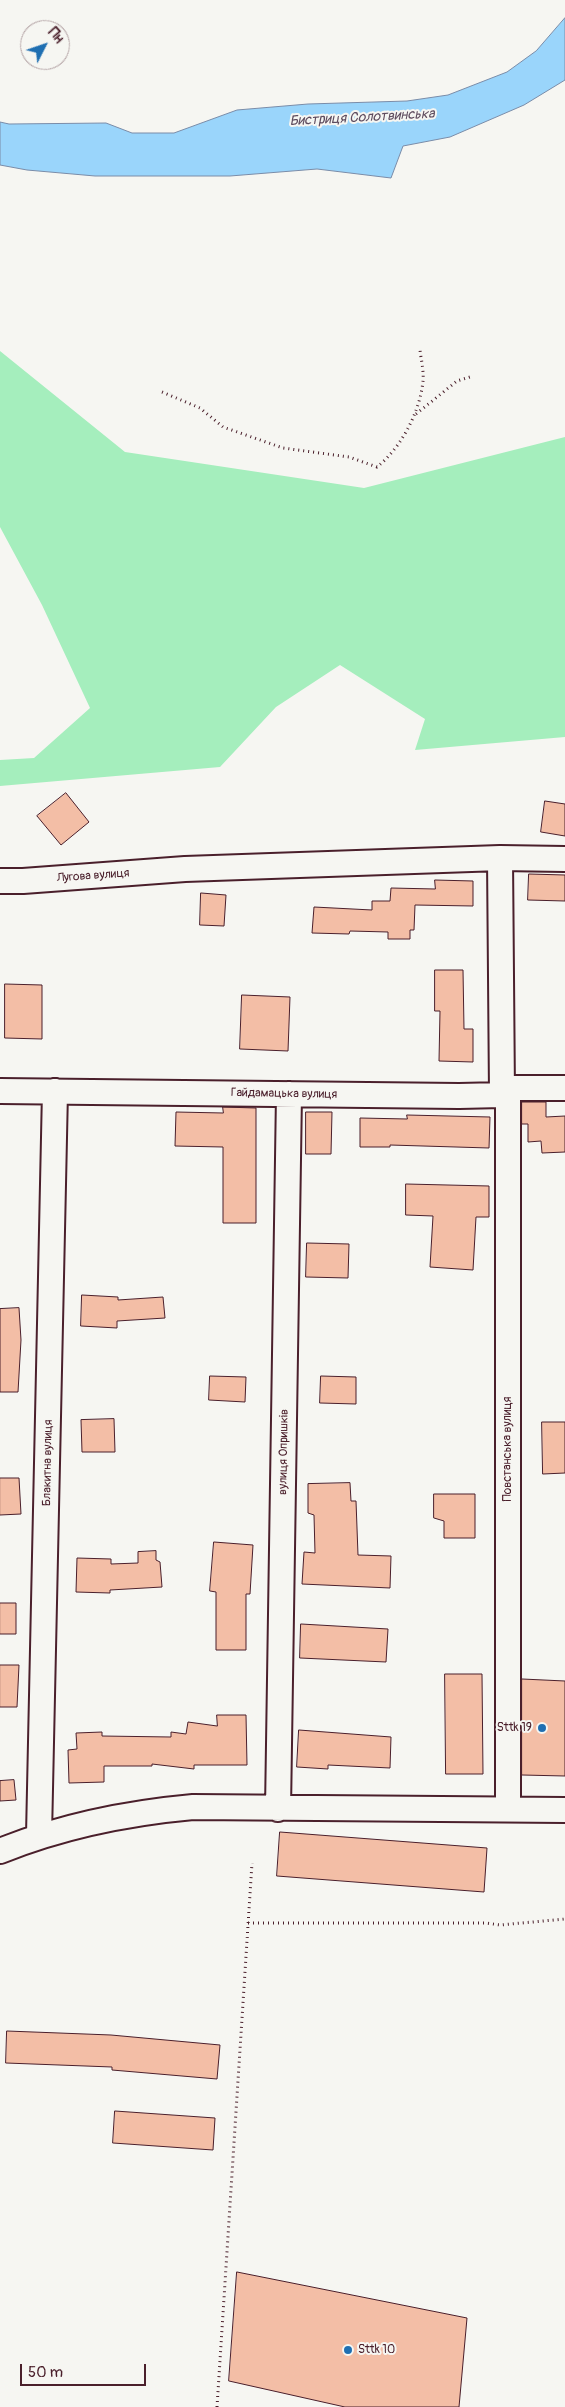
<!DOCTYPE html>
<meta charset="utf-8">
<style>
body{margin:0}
#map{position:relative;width:565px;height:2407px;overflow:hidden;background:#f6f6f2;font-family:Pangolin,sans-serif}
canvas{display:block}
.north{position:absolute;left:20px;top:20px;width:50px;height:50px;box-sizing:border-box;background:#f6f6f2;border:1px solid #b1a0a2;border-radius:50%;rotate:49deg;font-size:14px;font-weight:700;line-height:20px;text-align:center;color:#4a1f2b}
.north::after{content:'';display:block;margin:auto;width:18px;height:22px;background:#1f6fb2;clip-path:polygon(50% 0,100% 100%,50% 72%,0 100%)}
.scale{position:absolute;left:20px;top:2364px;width:126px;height:22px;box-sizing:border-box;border:2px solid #4a1f2b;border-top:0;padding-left:6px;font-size:15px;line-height:18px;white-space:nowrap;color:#4a1f2b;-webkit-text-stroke:4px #f6f6f2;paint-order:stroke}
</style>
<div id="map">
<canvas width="565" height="2407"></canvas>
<div class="north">Пн</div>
<div class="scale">50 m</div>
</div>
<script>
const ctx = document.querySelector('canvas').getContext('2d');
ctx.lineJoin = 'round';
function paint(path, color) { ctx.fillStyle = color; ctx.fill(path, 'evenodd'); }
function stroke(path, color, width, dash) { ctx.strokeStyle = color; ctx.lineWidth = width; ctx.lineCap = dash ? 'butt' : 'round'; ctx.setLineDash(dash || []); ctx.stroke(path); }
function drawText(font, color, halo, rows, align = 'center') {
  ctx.font = font + ' Pangolin,sans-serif'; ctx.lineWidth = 4; ctx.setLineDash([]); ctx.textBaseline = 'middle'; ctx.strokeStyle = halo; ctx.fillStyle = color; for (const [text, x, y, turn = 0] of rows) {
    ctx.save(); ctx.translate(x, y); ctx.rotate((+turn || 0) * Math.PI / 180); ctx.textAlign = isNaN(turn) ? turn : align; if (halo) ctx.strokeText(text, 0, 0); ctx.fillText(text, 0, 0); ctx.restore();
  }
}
const green = new Path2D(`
 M0,351L125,452L364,488L565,437V737L415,750L425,719L340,665L276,707L220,767L0,786V760L34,758L90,708L42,605L0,527Z`);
const water = new Path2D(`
 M565,18V80L524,105L450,137L403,146L391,178L317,169L230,176H95L27,170L0,165V122L9,124L106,123L132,133H174L237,110L308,104L407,101L448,95L507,72L536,51Z`);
const building = new Path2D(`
 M66,793L89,822L61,845L37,816Z
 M545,801L565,804V836L541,832Z
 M529,874L565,875V901L528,900Z
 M435,880L473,881V906L415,905L414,930H410V939H388V932L350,931L349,934L312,933L314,907L372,910V901H390L391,888L435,889Z
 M201,893L226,895L224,926L200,925Z
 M435,970H463L464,1029H473V1062L439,1061L440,1011H435Z
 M5,984L42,985V1039L5,1038Z
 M242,995L290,997L288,1051L240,1049Z
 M522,1102H546V1117L565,1116V1152L542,1153L541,1141L528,1142V1124H522Z
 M223,1107L256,1108V1223H223V1147L175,1146L176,1112L223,1113Z
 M306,1112H332L331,1154H306Z
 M407,1115L490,1117L489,1148L390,1145V1147H360V1118L407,1119Z
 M406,1184L489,1186V1217H476L473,1270L430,1267L433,1216L406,1215Z
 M307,1243L349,1244L348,1278L306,1277Z
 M82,1295L118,1297V1300L163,1297L165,1318L117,1321V1328L81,1326Z
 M19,1308L21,1340L18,1392H0V1309Z
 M210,1376L246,1377L245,1402L209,1400Z
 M321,1376L356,1377V1404L320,1403Z
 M114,1419L115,1452H82L81,1420Z
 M542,1422H565V1473L543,1474Z
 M0,1478H19L21,1514L0,1515Z
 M350,1483L351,1501H356L358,1555L391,1556L390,1588L302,1584L304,1552L315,1553L314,1515L308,1513V1484Z
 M434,1494H475V1538H444V1521L434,1518Z
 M214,1542L253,1545L250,1594H246V1650H216V1592L210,1591Z
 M156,1551V1560L160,1562L162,1587L110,1590V1593L76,1592L77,1558L111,1559V1564L138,1563V1552Z
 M0,1603H16V1634H0Z
 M301,1624L388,1629L386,1662L300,1658Z
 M0,1665H19L17,1707H0Z
 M445,1674H482L483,1774H446Z
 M522,1679L565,1681V1776L522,1775Z
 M217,1715H246L247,1765H194V1769L152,1764V1766H104V1782L69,1783L68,1750L77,1749L76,1733L102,1732V1736L171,1737V1732L186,1734L188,1722L217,1726Z
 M299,1730L391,1737L390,1768L328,1765V1769L297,1767Z
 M14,1780L16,1800L0,1801V1781Z
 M280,1832L487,1848L484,1892L277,1876Z
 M7,2031L111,2035L220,2045L217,2079L112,2070V2067L6,2063Z
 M115,2111L215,2118L213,2150L113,2143Z
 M237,2272L467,2318L459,2407H345L229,2381Z`);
const path = new Path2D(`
 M162,392L200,408L223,427L283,448L349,457L377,467C401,448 420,412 423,381C424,371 421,359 420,350
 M416,414L457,381L473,376
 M248,1923H486L500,1925L565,1919
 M217,2407L252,1863`);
const minor = new Path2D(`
 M500,858L565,859
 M0,881H23L185,869L500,858L502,1095
 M508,1088V1809
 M0,1091L459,1096L502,1095L508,1088H565
 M278,1809L289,1094
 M39,1835L55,1091
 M0,1851C62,1826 127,1813 193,1807L565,1810`);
const markers = [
 [542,1728,5,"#1f6fb2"],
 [348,2350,5,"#1f6fb2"]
];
const streetNames = [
 ["Лугова вулиця",93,876,-4],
 ["Гайдамацька вулиця",284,1094,1],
 ["Повстанська вулиця",508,1449,-90],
 ["вулиця Опришків",284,1452,-89],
 ["Блакитна вулиця",48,1463,-89]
];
const poiNames = [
 ["Sttk 19",532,1728],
 ["Sttk 10",358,2350,"left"]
];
const waterNames = [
 ["Бистриця Солотвинська",362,118,-3]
];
paint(green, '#a5eebd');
paint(water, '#9ad5fb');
stroke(water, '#7a8ca8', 1);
paint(building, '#f3bea6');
stroke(building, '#4a1f2b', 1);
stroke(minor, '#4a1f2b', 28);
stroke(path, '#4a1f2b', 3, [1, 4]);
stroke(minor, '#f6f6f2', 24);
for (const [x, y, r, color] of markers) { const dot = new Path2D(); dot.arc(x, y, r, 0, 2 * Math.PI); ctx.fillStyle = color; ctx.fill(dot); stroke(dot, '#f6f6f2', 2); }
drawText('12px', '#4a1f2b', '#f6f6f2', streetNames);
drawText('12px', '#4a1f2b', '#f6f6f2', poiNames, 'right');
drawText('italic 14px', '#5e4c5f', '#f6f6f2', waterNames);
</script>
